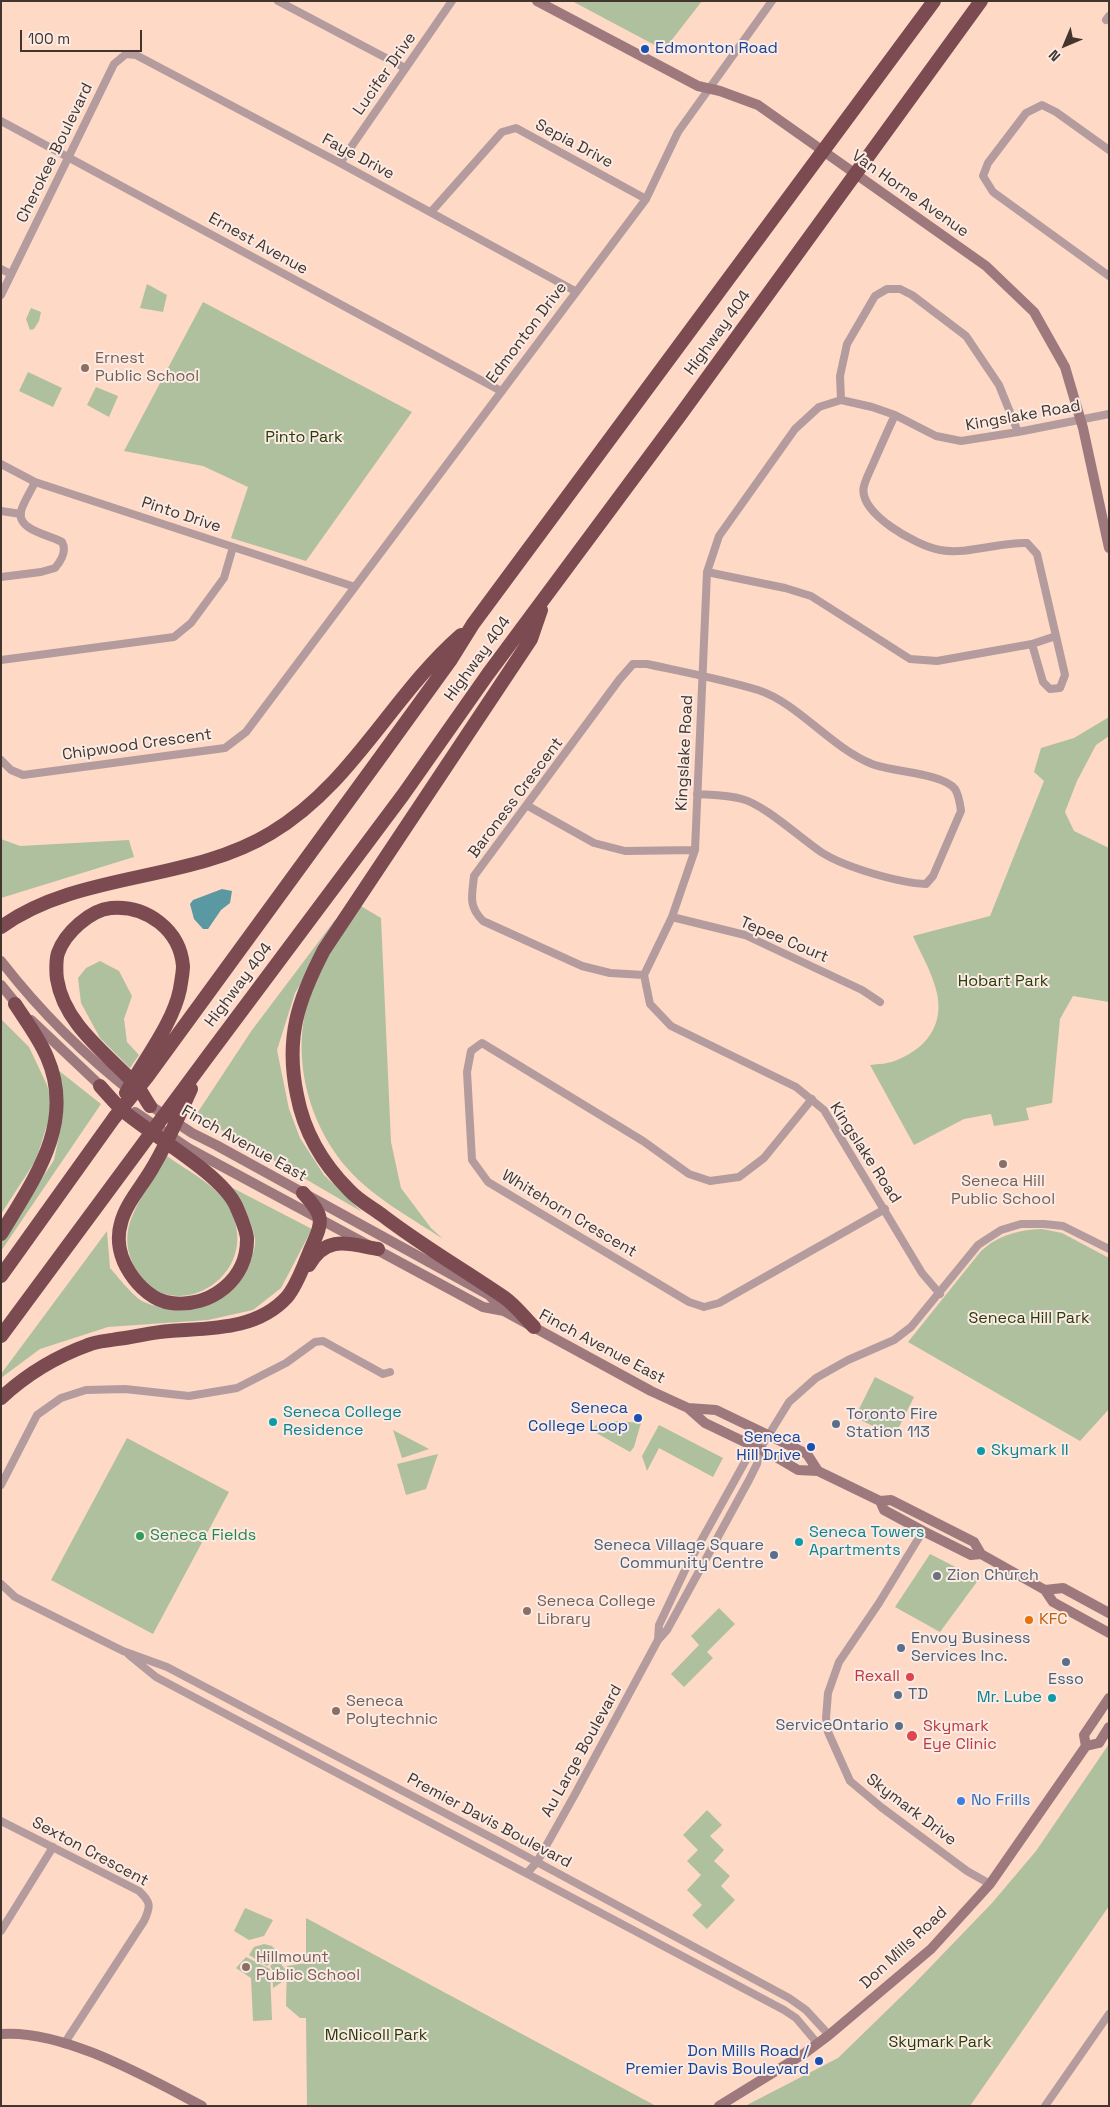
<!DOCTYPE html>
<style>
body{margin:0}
#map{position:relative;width:1110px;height:2107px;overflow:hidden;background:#fdd9c6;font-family:"Space Grotesk",sans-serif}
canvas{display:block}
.frame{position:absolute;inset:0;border:2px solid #43352e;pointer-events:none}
.north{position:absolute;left:1040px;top:20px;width:50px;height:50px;-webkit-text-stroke:4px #faebe4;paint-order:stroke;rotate:225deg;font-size:14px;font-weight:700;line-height:20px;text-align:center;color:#43352e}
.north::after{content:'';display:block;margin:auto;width:18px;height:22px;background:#43352e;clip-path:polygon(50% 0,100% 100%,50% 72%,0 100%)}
.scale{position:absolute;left:20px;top:30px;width:122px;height:22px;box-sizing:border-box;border:2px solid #43352e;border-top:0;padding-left:6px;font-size:15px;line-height:18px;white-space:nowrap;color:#43352e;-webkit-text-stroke:4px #faebe4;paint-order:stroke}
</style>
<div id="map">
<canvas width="1110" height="2107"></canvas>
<div class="frame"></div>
<div class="north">N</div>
<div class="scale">100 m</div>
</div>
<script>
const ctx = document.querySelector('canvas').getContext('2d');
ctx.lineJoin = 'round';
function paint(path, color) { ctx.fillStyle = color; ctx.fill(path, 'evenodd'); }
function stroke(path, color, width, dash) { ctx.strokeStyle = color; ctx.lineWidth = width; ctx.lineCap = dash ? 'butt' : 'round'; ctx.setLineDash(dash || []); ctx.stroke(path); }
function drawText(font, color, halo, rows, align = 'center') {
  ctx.font = font + ' "Space Grotesk",sans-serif'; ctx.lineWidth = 4; ctx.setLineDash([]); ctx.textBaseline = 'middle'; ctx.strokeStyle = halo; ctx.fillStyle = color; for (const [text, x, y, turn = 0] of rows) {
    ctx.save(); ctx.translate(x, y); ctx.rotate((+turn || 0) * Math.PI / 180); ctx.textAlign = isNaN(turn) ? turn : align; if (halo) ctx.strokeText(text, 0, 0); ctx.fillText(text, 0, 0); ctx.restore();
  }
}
const green = new Path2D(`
 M572,1H702L664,50Z
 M147,284L167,295L163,312L140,308Z
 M203,302L412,412L306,561L231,538L248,487L203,466L124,451Z
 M31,308L41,312L39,321L34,329L30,330L26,319Z
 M28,372L62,388L53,407L19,391Z
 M96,387L118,396L109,417L87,405Z
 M1109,717V736L1096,745L1077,781L1065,812L1074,831L1109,848V1002L1073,996L1060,1019L1052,1103L1026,1108L1029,1120L994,1126L991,1114L964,1119L914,1145L870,1065C878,1064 889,1064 897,1060C931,1046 947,1019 934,983C929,967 920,952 913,936L990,916L1044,781L1034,772L1041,748L1074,738Z
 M1,839L20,846L129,840L134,857L1,898Z
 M359,905L381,918L391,1142L401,1188L431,1228L443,1239C413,1219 371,1196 348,1169C303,1118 287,1040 317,977C329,952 345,929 359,905Z
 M335,920L337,923L295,993L277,1050L289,1109L300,1138L324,1175L362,1212L196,1115L252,1030Z
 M100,961L119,971L132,996L124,1019L127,1042L139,1055L130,1068L100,1038L81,1003L78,978L86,968Z
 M1,1019L29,1047L47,1085L53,1106L36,1160L1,1214Z
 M58,1070L101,1104L1,1251V1241L54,1160L61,1127L62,1099Z
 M167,1156C187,1171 219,1186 230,1209C265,1280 165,1331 134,1266C127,1252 125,1238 130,1222C138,1199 154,1177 167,1156Z
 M223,1183L312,1229L281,1288L253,1310L208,1320L108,1327L40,1349L1,1378V1374L107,1231L110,1268C118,1277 132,1295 142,1301C182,1320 232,1306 249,1265C252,1257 256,1246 255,1239C251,1215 239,1200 223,1183Z
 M1042,1229L1062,1233L1109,1258V1409L1080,1441L908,1342L981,1251C999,1235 1018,1230 1042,1229Z
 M875,1377L914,1397L894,1437L855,1417Z
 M618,1421L641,1423L634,1447L630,1452L591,1430L599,1423Z
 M659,1425L723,1458L713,1477L659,1448L647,1471L642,1456Z
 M393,1430L429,1449L402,1458Z
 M127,1438L229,1492L153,1634L51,1580Z
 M438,1454L426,1489L406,1495L397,1464Z
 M930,1554L979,1579L940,1632L895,1607Z
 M719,1608L735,1624L707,1652L713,1658L684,1687L671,1674L699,1645L691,1636Z
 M1109,1744V1906L970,2106H745L838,2058L913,1985L992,1903L1036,1851Z
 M707,1810L722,1825L710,1836L724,1850L714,1861L730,1876L721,1886L735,1900L707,1929L692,1915L702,1905L687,1890L701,1875L687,1861L698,1850L683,1835Z
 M245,1908L273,1920L264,1936L249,1940L234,1931Z
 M306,1918L656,2106H307L306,2018H300L286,2006L287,1966L306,1963Z
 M264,1944L272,1946L277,1952L275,1959L267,1966L249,1955L254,1947Z
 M246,1957L270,1969L272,2020L253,2021L251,1978L236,1968Z
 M275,1962L281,1964L285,1969L282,1982L273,1988L272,1969L270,1966Z`);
const water = new Path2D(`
 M222,889L232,891L230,903L221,910L208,929H203L194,919L190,904L193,900Z`);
const street = new Path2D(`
 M278,1L405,68
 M1106,20L1109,16
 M1,121L501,391
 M1109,150L1056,112L1042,105L1026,113L988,163L983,176L993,192L1109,276
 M340,163L452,1
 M431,212L502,132L516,128L646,199
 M1,269L11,274
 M1,295L114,64L126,54L136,55L340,163L575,291
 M841,400L840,376L847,344L875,296L887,289H900L912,295L966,336L999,385L1018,432
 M895,415C887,432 880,448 873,464C870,471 866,478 864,486C857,513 917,546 940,550C967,555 999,542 1027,543L1037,554L1065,675L1060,688L1050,689L1043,682L1032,644
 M1,464L35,482L355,587
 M1,511L21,514
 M707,572L785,588L811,596L910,659L937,661L1032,644L1056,636
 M1,577L41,572L55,568C61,561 67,551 62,542C50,535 16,530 21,511C24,501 31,491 35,482
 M1,660L174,637L191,623L224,578L233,547
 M1,760L11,770L23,775L225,748L246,732L646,199L678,132L772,1
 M528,806L594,843L625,851L695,850
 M672,917L745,935L862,990L880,1002
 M644,975L610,973L582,966L483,921C468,906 472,896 474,876L619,680L633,664H647C684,672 722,679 758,690C798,703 830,747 872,764C892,772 943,773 955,789C959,795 960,804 961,811L933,876L926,884C899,883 844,867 821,852C800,838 765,805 742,799C728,795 712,795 697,794
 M812,1099L764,1158L739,1177L710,1181L689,1174L643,1141L482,1043L471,1051L467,1072L472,1160L488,1182L689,1302L704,1307L719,1303L885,1209
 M940,1294L922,1273L824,1110L796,1087L671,1026L650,1004L644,975L672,917L695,850L707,572L719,536L795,429L819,407L841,400L872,407L895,415L936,436L961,441L1018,432L1109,414
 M1,1485L37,1415L61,1398L86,1390L125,1389L189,1396L237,1388L286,1363L315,1342L323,1341L383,1374L390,1372
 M923,1531L879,1603L839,1662L828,1693L826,1718L828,1732L850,1781L881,1807L967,1871L990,1884
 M1,1584L15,1597L123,1651L167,1667L498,1841L789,1998L806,2010L829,2035
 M658,1640L659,1625L686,1568L746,1460L760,1449
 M129,1655L156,1677L784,2010L796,2018L818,2044
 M1,1821L139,1891C151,1902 151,1906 144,1921L64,2044
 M527,1873L537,1862L574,1796L658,1640L667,1630L749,1480L757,1464L760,1449L789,1402L816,1378L848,1360L894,1340L911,1327L978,1245L987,1239L1001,1230L1021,1224H1044L1063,1226L1109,1249
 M1,1931L53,1847
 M1045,2106L1109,2014`);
const secondary = new Path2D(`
 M537,1L698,86L720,91L758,105L986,266L1034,312L1065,367L1083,428L1109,548
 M1,961C39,1010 84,1055 133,1093
 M1,985L19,1007
 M31,1020L105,1090
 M145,1102L192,1133L216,1145L489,1295L504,1311
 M135,1112L188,1148L483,1307L504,1311L651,1391L688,1408L705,1423L776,1457L798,1470L818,1471L880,1501L891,1500L974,1542L981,1554L1045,1590L1053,1602L1109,1633
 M688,1408L716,1410L768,1435L807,1454L818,1471
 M880,1501L884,1510L923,1531L971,1555L981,1554
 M1045,1590L1063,1588L1109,1613
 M1086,1746L1084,1735L1109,1698
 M1,2034C63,2029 148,2078 202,2106
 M719,2106L805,2053L829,2035L931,1949L990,1884L1086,1746L1099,1743L1109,1727`);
const highway = new Path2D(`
 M1,927C79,871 189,883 271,833C352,785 392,695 461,635
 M100,1086C107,1094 114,1102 121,1109C149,1134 221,1173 236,1206C240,1215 246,1229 247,1238C248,1279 211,1308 171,1303C154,1301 139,1287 130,1273C120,1258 116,1240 121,1223C126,1203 143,1185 153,1167C168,1142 179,1115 191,1089
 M126,1093C143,1061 173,1024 180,989C181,982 183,973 183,966C180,930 147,905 111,908C90,910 65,933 58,953C56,959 56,972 57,979C64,1024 106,1053 135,1084C141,1090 145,1099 150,1106
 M1,1234C34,1179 76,1123 47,1057C39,1038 26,1021 15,1004
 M309,1265C327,1234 349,1244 378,1249
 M1,1276L114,1118L147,1077L379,759L450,661L473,624L934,1
 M534,1327C525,1318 515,1305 505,1298C464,1270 421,1245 382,1215C371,1207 358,1200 349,1190C323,1164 304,1132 297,1095C285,1038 298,1000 324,950L531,639L541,610
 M1,1336L208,1056L403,795L488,674L681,414L981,1
 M1,1398C27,1374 55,1357 88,1345C97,1341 108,1341 117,1339C135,1337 152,1332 170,1331C211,1328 257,1330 287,1297C297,1285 303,1267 309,1253C322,1222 327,1219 303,1193`);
const markers = [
 [645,49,5,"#1a4fb4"],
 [85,368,5,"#8d6e63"],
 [1003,1164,5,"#8d6e63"],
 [638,1418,5,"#1a4fb4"],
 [273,1422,5,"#0f9aa8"],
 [836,1424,5,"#5c6f8a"],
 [811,1447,5,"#1a4fb4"],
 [981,1451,5,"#0f9aa8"],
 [140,1536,5,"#2e9e5b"],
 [799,1542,5,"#0f9aa8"],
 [774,1555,5,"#5c6f8a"],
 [937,1576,5,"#6b7280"],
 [527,1611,5,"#8d6e63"],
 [1029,1620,5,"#e8710a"],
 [901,1648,5,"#5c6f8a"],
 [1066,1662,5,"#5c6f8a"],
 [910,1677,5,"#e0444e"],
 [898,1695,5,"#5c6f8a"],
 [1052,1698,5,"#0f9aa8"],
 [336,1711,5,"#8d6e63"],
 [899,1726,5,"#5c6f8a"],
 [912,1736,6,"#e0444e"],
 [961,1801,5,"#3f7fe0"],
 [246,1967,5,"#8d6e63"],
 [819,2061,5,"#1a4fb4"]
];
const transitNames = [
 ["Edmonton Road",655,49,"left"],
 ["Seneca",628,1409],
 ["College Loop",628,1427],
 ["Seneca",801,1438],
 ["Hill Drive",801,1456],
 ["Don Mills Road /",809,2052],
 ["Premier Davis Boulevard",809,2070]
];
const streetNames = [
 ["Lucifer Drive",385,74,-55],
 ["Sepia Drive",574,144,28],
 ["Cherokee Boulevard",55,153,-64],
 ["Faye Drive",358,157,28],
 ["Van Horne Avenue",910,194,35],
 ["Ernest Avenue",258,244,29],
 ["Edmonton Drive",527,333,-53],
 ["Highway 404",718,333,-54],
 ["Kingslake Road",1023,416,-10],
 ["Pinto Drive",181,515,18],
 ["Highway 404",478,659,-54],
 ["Chipwood Crescent",137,745,-8],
 ["Kingslake Road",685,753,-87],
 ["Baroness Crescent",516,798,-53],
 ["Tepee Court",784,940,23],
 ["Highway 404",239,985,-53],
 ["Finch Avenue East",244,1144,29],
 ["Kingslake Road",865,1153,57],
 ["Whitehorn Crescent",569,1214,31],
 ["Finch Avenue East",602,1347,28],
 ["Au Large Boulevard",582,1751,-61],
 ["Skymark Drive",911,1810,37],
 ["Premier Davis Boulevard",489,1821,28],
 ["Sexton Crescent",90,1852,28],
 ["Don Mills Road",904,1948,-43]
];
const educationNames = [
 ["Ernest",95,359],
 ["Public School",95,377],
 ["Seneca Hill",1003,1182,"center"],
 ["Public School",1003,1200,"center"],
 ["Seneca College",537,1602],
 ["Library",537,1620],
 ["Seneca",346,1702],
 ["Polytechnic",346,1720],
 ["Hillmount",256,1958],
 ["Public School",256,1976]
];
const parkNames = [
 ["Pinto Park",304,438],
 ["Hobart Park",1003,982],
 ["Seneca Hill Park",1029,1319],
 ["McNicoll Park",376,2036],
 ["Skymark Park",940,2043]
];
const cultureNames = [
 ["Seneca College",283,1413],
 ["Residence",283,1431],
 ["Skymark II",991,1451],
 ["Seneca Towers",809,1533],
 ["Apartments",809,1551],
 ["Mr. Lube",1042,1698,"right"]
];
const serviceNames = [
 ["Toronto Fire",846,1415],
 ["Station 113",846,1433],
 ["Seneca Village Square",764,1546,"right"],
 ["Community Centre",764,1564,"right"],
 ["Envoy Business",911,1639],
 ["Services Inc.",911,1657],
 ["Esso",1066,1680,"center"],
 ["TD",908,1695],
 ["ServiceOntario",889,1726,"right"]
];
const leisureNames = [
 ["Seneca Fields",150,1536]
];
const worshipNames = [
 ["Zion Church",947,1576]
];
const foodNames = [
 ["KFC",1039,1620]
];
const healthNames = [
 ["Rexall",900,1677],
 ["Skymark",923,1727,"left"],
 ["Eye Clinic",923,1745,"left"]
];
const shopNames = [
 ["No Frills",971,1801]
];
paint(green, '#afc09e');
paint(water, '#5a99a2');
stroke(street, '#b49b9e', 8);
stroke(secondary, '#9d797d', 10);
stroke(highway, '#7c4b52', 14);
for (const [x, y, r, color] of markers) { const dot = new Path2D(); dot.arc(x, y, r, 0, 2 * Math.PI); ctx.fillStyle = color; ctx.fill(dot); stroke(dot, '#faebe4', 2); }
drawText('16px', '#164399', '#faebe4', transitNames, 'right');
drawText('16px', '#43352e', '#faebe4', streetNames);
drawText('16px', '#785e54', '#faebe4', educationNames, 'left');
drawText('16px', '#283c0a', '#faebe4', parkNames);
drawText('16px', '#0d838f', '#faebe4', cultureNames, 'left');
drawText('16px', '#4e5e75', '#faebe4', serviceNames, 'left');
drawText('16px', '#27864d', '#faebe4', leisureNames, 'left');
drawText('16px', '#5b616d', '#faebe4', worshipNames, 'left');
drawText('16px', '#c56008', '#faebe4', foodNames, 'left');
drawText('16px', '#be3a42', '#faebe4', healthNames, 'right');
drawText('16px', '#366cbe', '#faebe4', shopNames, 'left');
</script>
